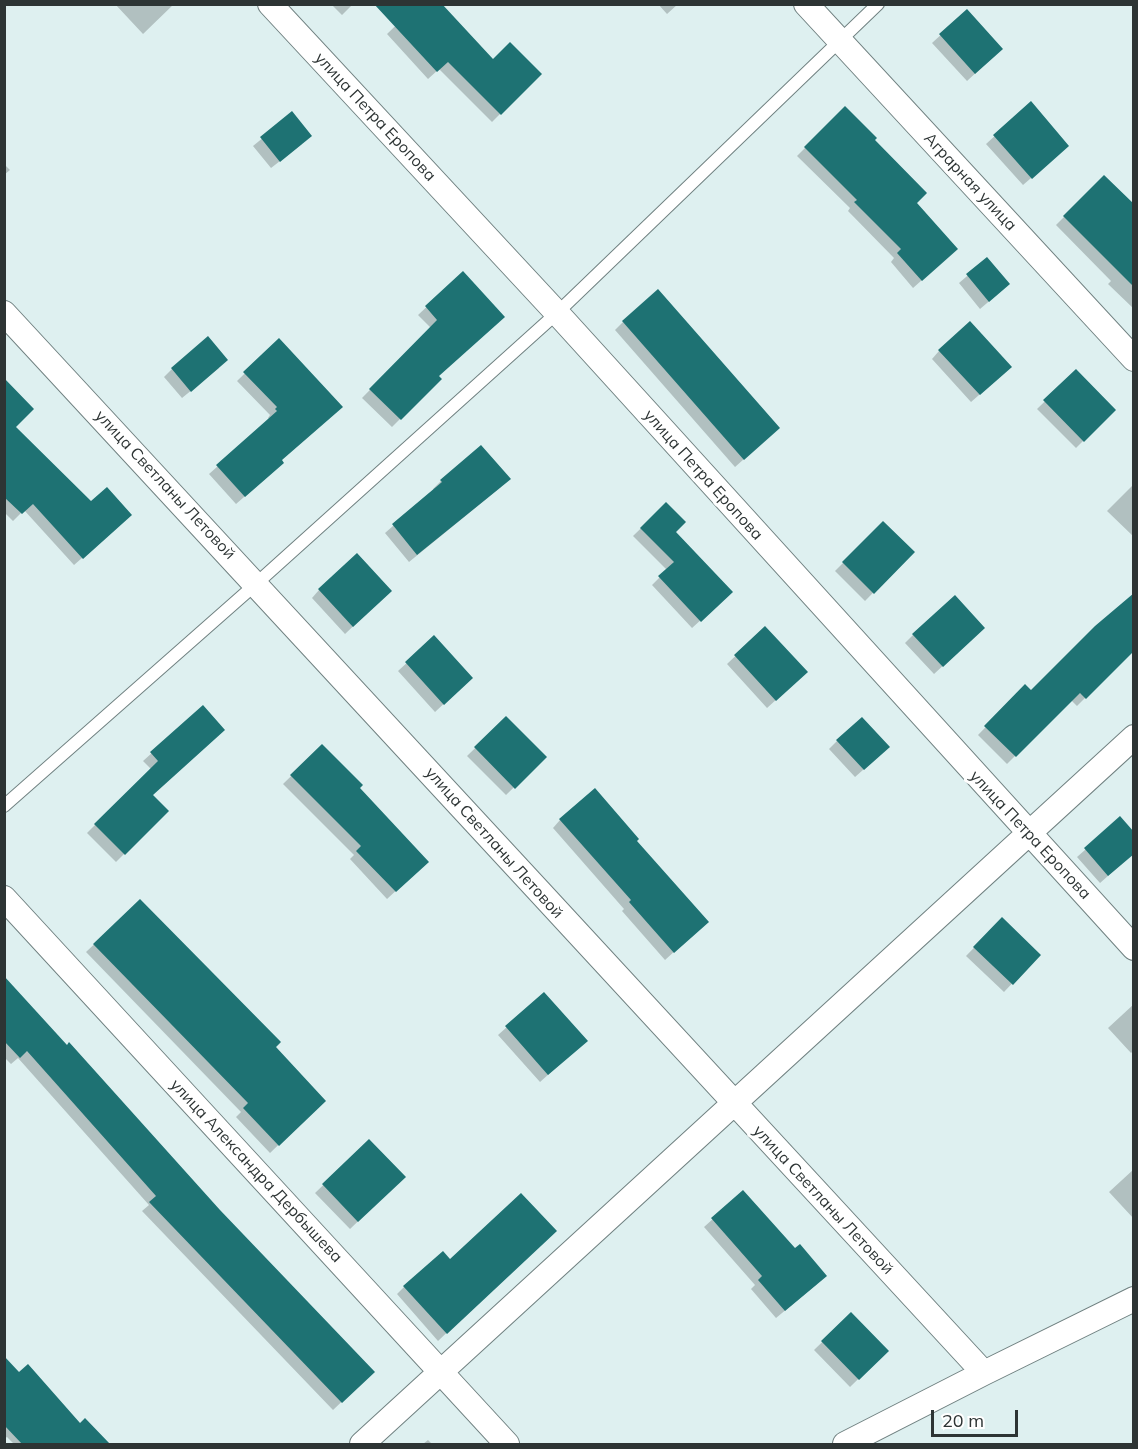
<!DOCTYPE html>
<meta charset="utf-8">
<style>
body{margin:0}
#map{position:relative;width:1138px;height:1449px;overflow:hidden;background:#def0f0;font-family:Mulish,sans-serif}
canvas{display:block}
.frame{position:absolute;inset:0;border:6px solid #2d3434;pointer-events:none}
.scale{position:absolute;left:931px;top:1410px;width:87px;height:27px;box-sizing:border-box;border:3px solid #2d3434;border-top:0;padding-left:8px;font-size:18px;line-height:21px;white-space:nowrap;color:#2d3434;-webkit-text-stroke:4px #fff;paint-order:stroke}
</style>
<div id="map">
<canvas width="1138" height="1449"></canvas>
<div class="frame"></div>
<div class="scale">20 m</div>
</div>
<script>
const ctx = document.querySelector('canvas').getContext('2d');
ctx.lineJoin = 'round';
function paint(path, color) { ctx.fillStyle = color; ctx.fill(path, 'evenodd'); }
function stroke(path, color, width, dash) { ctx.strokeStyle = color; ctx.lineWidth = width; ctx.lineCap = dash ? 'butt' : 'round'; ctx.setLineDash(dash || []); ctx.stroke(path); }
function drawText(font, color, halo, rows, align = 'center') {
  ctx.font = font + ' Mulish,sans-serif'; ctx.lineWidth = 6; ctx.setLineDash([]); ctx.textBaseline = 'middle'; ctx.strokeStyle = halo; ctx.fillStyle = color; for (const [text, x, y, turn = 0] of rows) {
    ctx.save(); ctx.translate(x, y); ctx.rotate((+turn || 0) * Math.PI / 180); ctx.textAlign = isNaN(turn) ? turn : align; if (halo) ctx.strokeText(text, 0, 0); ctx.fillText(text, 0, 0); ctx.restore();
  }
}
const shadow = new Path2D(`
 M115,4H174L143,34Z
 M331,4H353L342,15Z
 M418,4L493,62L540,74L492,122L439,69L428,79L387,34Z
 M658,4H678L667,14Z
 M967,11L993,57L967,81L932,43Z
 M1031,103L1060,153L1023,185L986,144Z
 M845,108L873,140L915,203L948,257L913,288L891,262L894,258L848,211L850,208L797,156Z
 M292,114L302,144L271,168L253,146Z
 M4,164L10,170L4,175Z
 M1104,177L1134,213V309L1108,284L1111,281L1056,225Z
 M987,259L1000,292L980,309L959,283Z
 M463,273L437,376L440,379L392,427L362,398L431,328L418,315Z
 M623,322L770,436L735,467L615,330Z
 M279,340L280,461L274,471L236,504L209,474L270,420L268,418L270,415L237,381Z
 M939,351L1002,375L971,402L932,359Z
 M219,368L182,398L164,377L172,369Z
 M1076,371L1114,410L1076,448L1037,409Z
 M4,380L14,427L91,503L122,523L74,565L24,510L13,521L4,512Z
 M441,481L501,487L409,562L385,533L434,490L433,489Z
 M1134,484V537L1107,511Z
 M666,504L674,532L723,600L692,628L652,585L667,570L633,536Z
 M883,523L913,552L865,601L835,571Z
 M319,590L382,599L345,634L312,598Z
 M765,628L798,680L767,708L727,664Z
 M913,635L975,636L934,674L905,643Z
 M434,638L463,686L435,712L398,671Z
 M1134,649L1077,706L1071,700L1007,764L978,735L1025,687L1031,692Z
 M203,707L151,795L167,811L116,862L87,833L151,769L143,761Z
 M506,718L545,757L506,795L467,756Z
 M837,741L880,755L855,777L829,749Z
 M322,746L357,788L427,862L387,899L350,859L354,855L283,784Z
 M1120,819L1134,853L1100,883L1077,857Z
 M560,820L635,841L699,929L665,960L622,911L624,909L553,828Z
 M140,901L324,1101L270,1153L236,1117L241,1112L86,952Z
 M1002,919L1039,955L1004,992L966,956Z
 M4,979L219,1211L373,1372L333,1410L142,1211L149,1205L18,1058L11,1064L4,1057Z
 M544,994L578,1048L540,1082L498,1035Z
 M1134,1004V1050L1131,1053L1108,1028Z
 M369,1141L396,1185L350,1229L315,1193Z
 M1134,1169V1219L1109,1192Z
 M743,1192L817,1284L776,1318L751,1289L755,1285L704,1227Z
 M555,1230L438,1341L397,1294L404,1287L450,1261Z
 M851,1314L887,1351L850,1387L814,1350Z
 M4,1358L19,1374L80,1425L85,1420L108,1444H14L7,1437L4,1439Z
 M428,1440L432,1444H423Z`);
const building = new Path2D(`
 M374,4H442L493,59L510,42L542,74L501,115L448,62L437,72Z
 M967,9L1003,49L975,74L939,34Z
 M1031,101L1069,146L1032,179L993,135Z
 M845,106L877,138L875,140L927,193L917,203L958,249L922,281L897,253L901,249L854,202L857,200L804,147Z
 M292,111L312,136L280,162L260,137Z
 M1104,175L1134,204V287L1063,216Z
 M987,257L1010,284L989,302L966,274Z
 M463,271L505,317L439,376L442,379L401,420L369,389L437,320L425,306Z
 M658,289L780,428L744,460L622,321Z
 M970,321L1012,367L980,395L938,350Z
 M208,336L228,360L191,392L171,368Z
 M279,338L343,407L282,460L284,463L245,497L216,465L277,411L275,409L277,407L243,372Z
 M1076,369L1116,410L1084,442L1043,400Z
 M4,378L34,409L16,427L91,501L107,487L132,515L83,559L33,504L22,514L4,497Z
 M481,445L511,479L417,555L392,524L442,482L440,480Z
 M666,502L686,522L676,532L733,592L701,622L658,576L674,562L640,528Z
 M883,521L915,552L874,594L842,562Z
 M357,553L392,591L353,627L318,589Z
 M1134,593V651L1086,699L1080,693L1016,757L984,726L1025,684L1031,690L1095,626Z
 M955,595L985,628L943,667L912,634Z
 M765,626L808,672L776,701L734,655Z
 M434,635L473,678L444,705L405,662Z
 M203,705L225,730L153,795L169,811L125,855L94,824L158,761L150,752Z
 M506,716L547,757L515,789L474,747Z
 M862,717L890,747L864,770L836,740Z
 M322,744L363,785L360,788L429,862L396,892L356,851L361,846L290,775Z
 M595,788L639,839L637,841L709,922L674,953L629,902L631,900L559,819Z
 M1120,816L1134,832V854L1108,876L1084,848Z
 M140,899L281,1042L276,1047L326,1101L279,1146L243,1108L248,1103L93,944Z
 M1002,917L1041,955L1013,985L973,947Z
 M4,976L67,1045L69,1042L220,1210L375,1372L342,1403L149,1202L156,1196L27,1051L20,1058L4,1041Z
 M544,992L588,1041L548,1075L505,1026Z
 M369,1139L406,1177L358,1222L322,1184Z
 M743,1190L795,1248L800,1244L827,1276L785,1311L758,1280L762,1276L711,1218Z
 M521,1193L557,1231L447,1334L403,1286L443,1251L450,1259Z
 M851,1312L889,1351L859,1380L821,1341Z
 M4,1356L19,1372L28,1364L80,1423L85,1418L110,1444H22L4,1425Z`);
const lane = new Path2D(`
 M4,806L257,583L557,313L878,4`);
const street = new Path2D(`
 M270,4L557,313L1134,948
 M806,4L1134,359
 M4,313C333,664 656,1021 984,1373
 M4,898L507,1444
 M362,1444L1134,737
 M845,1444L984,1373L1134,1299`);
const streetNames = [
 ["улица Петра Еропова",375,117,47],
 ["Аграрная улица",970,182,47],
 ["улица Петра Еропова",703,475,48],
 ["улица Светланы Летовой",165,485,47],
 ["улица Петра Еропова",1030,835,47],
 ["улица Светланы Летовой",494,843,48],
 ["улица Александра Дербышева",256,1171,47],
 ["улица Светланы Летовой",823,1200,47]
];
paint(shadow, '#0003');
paint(building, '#1e7273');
stroke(lane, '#708181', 14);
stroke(street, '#708181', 26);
stroke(lane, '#fff', 12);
stroke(street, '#fff', 24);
drawText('16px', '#2d3434', '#fff', streetNames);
</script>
